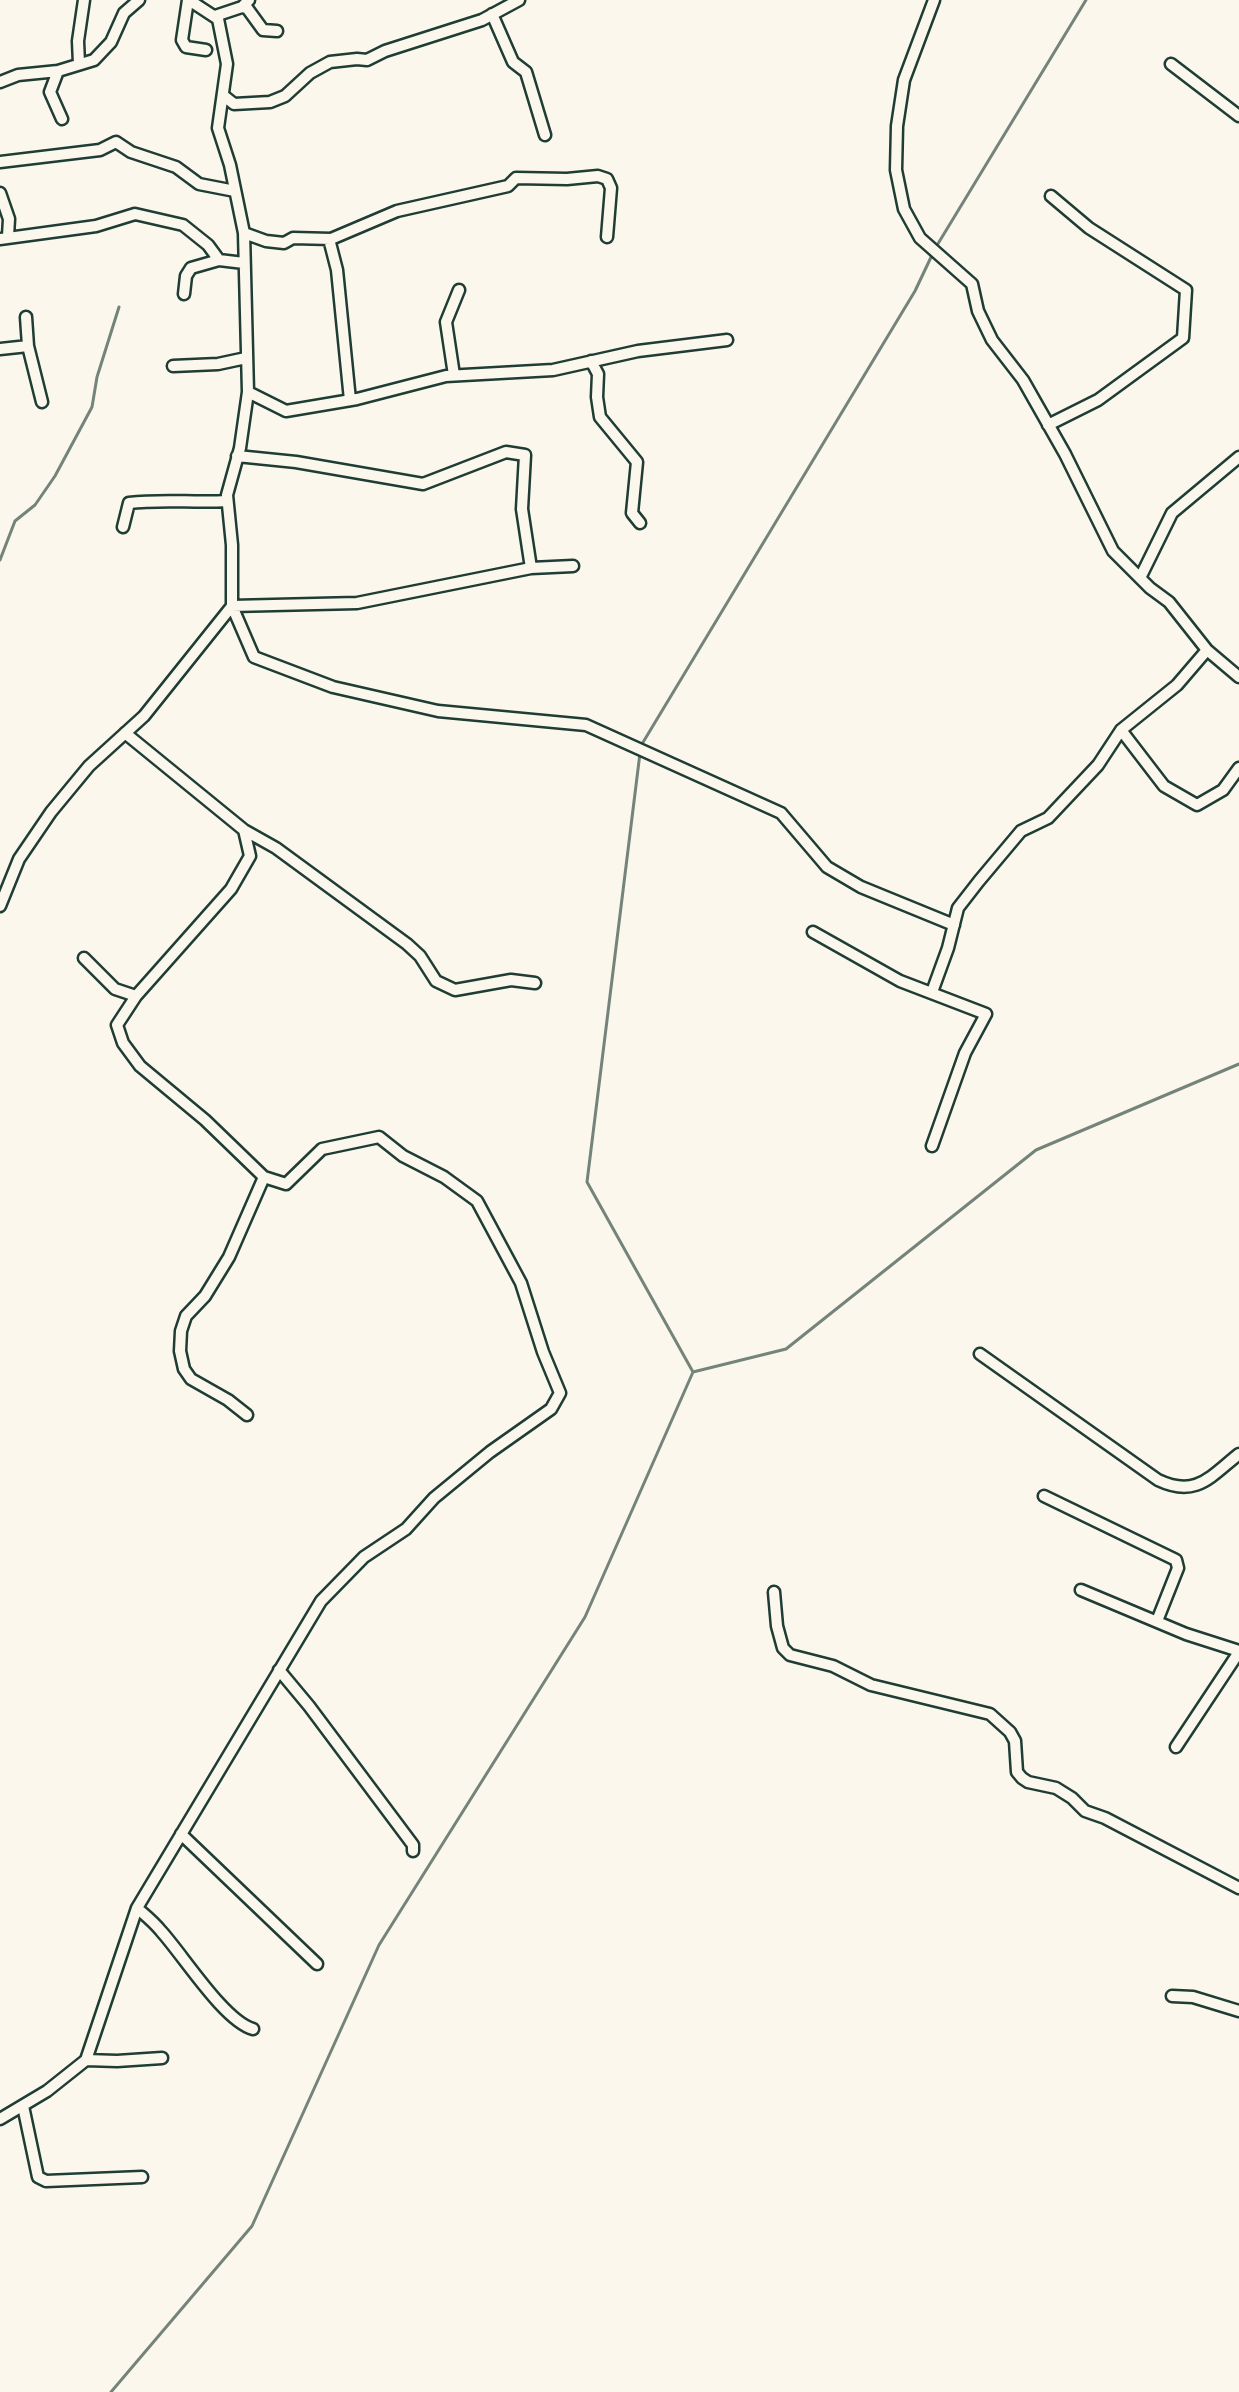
<!DOCTYPE html>
<style>
body{margin:0}
canvas{display:block;background:#fbf7ec}
</style>
<canvas width="1239" height="2392"></canvas>
<script>
const ctx = document.querySelector('canvas').getContext('2d');
ctx.lineJoin = 'round';
function stroke(path, color, width, dash) { ctx.strokeStyle = color; ctx.lineWidth = width; ctx.lineCap = dash ? 'butt' : 'round'; ctx.setLineDash(dash || []); ctx.stroke(path); }
const stream = new Path2D(`
 M936,247L1086,0
 M0,560L15,521L35,505L55,476L92,407L97,377L119,307
 M642,744L915,291L933,253
 M693,1372L786,1349L1036,1150L1239,1064
 M111,2392L252,2226L379,1945L585,1617L693,1372L587,1182L640,753`);
const minor = new Path2D(`
 M188,0L182,40L186,47L206,50
 M189,0L218,19L227,64L218,128L230,165L244,233L266,241L284,243L293,238L331,239L397,211L508,186L516,178L567,179L598,176L607,179L611,188L607,237
 M934,0L904,80L897,126L896,170L904,209L920,238L972,284L978,311L992,340L1023,380L1065,454L1113,551L1150,588L1169,602L1207,650L1239,677
 M242,7L247,8L263,30L277,31
 M492,14L513,62L526,72L545,135
 M215,16L242,7L249,0
 M79,64L78,41L84,0
 M1171,64L1239,116
 M58,71L50,92L62,119
 M0,82L18,75L58,71L94,60L111,42L124,13L139,0
 M224,96L234,104L270,102L285,96L310,73L330,62L357,59L367,60L385,51L482,20L519,0
 M0,162L100,150L116,142L131,152L176,167L199,184L235,191
 M0,193L9,219L8,236
 M244,233L248,392L240,448L227,495L232,545V606L254,657L333,687L438,711L586,725L781,813L827,867L861,887L954,925
 M0,239L96,226L135,214L183,225L208,245L219,260L244,263
 M329,239L337,270L350,400
 M184,294L186,276L191,268L219,260
 M26,317L28,346
 M0,349L28,346L42,402
 M591,361L598,374L597,397L600,417L637,462L632,513L640,523
 M173,366L218,364L246,358
 M454,375L446,322L459,290
 M248,392L286,411L357,399L446,376L553,370L638,351L727,340
 M1048,425L1098,400L1183,338L1186,290L1089,228L1051,196
 M237,456L296,462L423,484L506,452L525,455L522,509L531,568
 M123,527L129,503C162,499 194,503 227,501
 M1140,578L1172,513L1239,457
 M1121,730L1164,786L1197,805L1223,790L1239,768
 M244,830L276,848L407,944L420,956L436,981L455,990L511,980L535,983
 M0,906L19,859L51,812L89,766L144,716L232,606L357,603L531,568L573,566
 M813,932L900,981L986,1014L965,1053L932,1146
 M84,958L115,989L136,996
 M932,992L948,948L958,908L979,881L1021,831L1048,818L1098,765L1121,730L1177,685L1207,650
 M980,1354L1158,1480C1196,1498 1210,1477 1239,1454
 M247,1415L228,1400L191,1379L184,1369L180,1351L181,1331L186,1316L205,1296L229,1257L264,1177
 M1044,1496L1176,1560L1178,1568L1157,1621
 M1081,1590L1186,1634L1239,1651
 M774,1592L777,1626L783,1648L790,1655L833,1666L871,1685L990,1714L1010,1732L1015,1741L1017,1772L1022,1778L1028,1782L1056,1788L1072,1798L1085,1811L1105,1818L1239,1888
 M279,1670L309,1706L413,1845V1851
 M1176,1747L1239,1652
 M181,1834L317,1964
 M137,1908C145,1915 154,1922 161,1931C183,1955 224,2021 253,2029
 M1172,1996L1193,1997L1239,2011
 M86,2060L117,2061L162,2058
 M23,2106L38,2177L46,2181L142,2177
 M0,2119L47,2091L86,2060L137,1908L321,1601L364,1557L406,1529L434,1498L490,1452L551,1409L560,1393L543,1352L521,1283L477,1201L444,1177L403,1156L379,1137L322,1149L286,1184L264,1177L205,1120L140,1066L123,1043L117,1025L136,996L231,889L250,856L244,830L125,733`);
stroke(stream, '#74847b', 3);
stroke(minor, '#1f3d34', 15);
stroke(minor, '#fbf7ec', 10);
</script>
